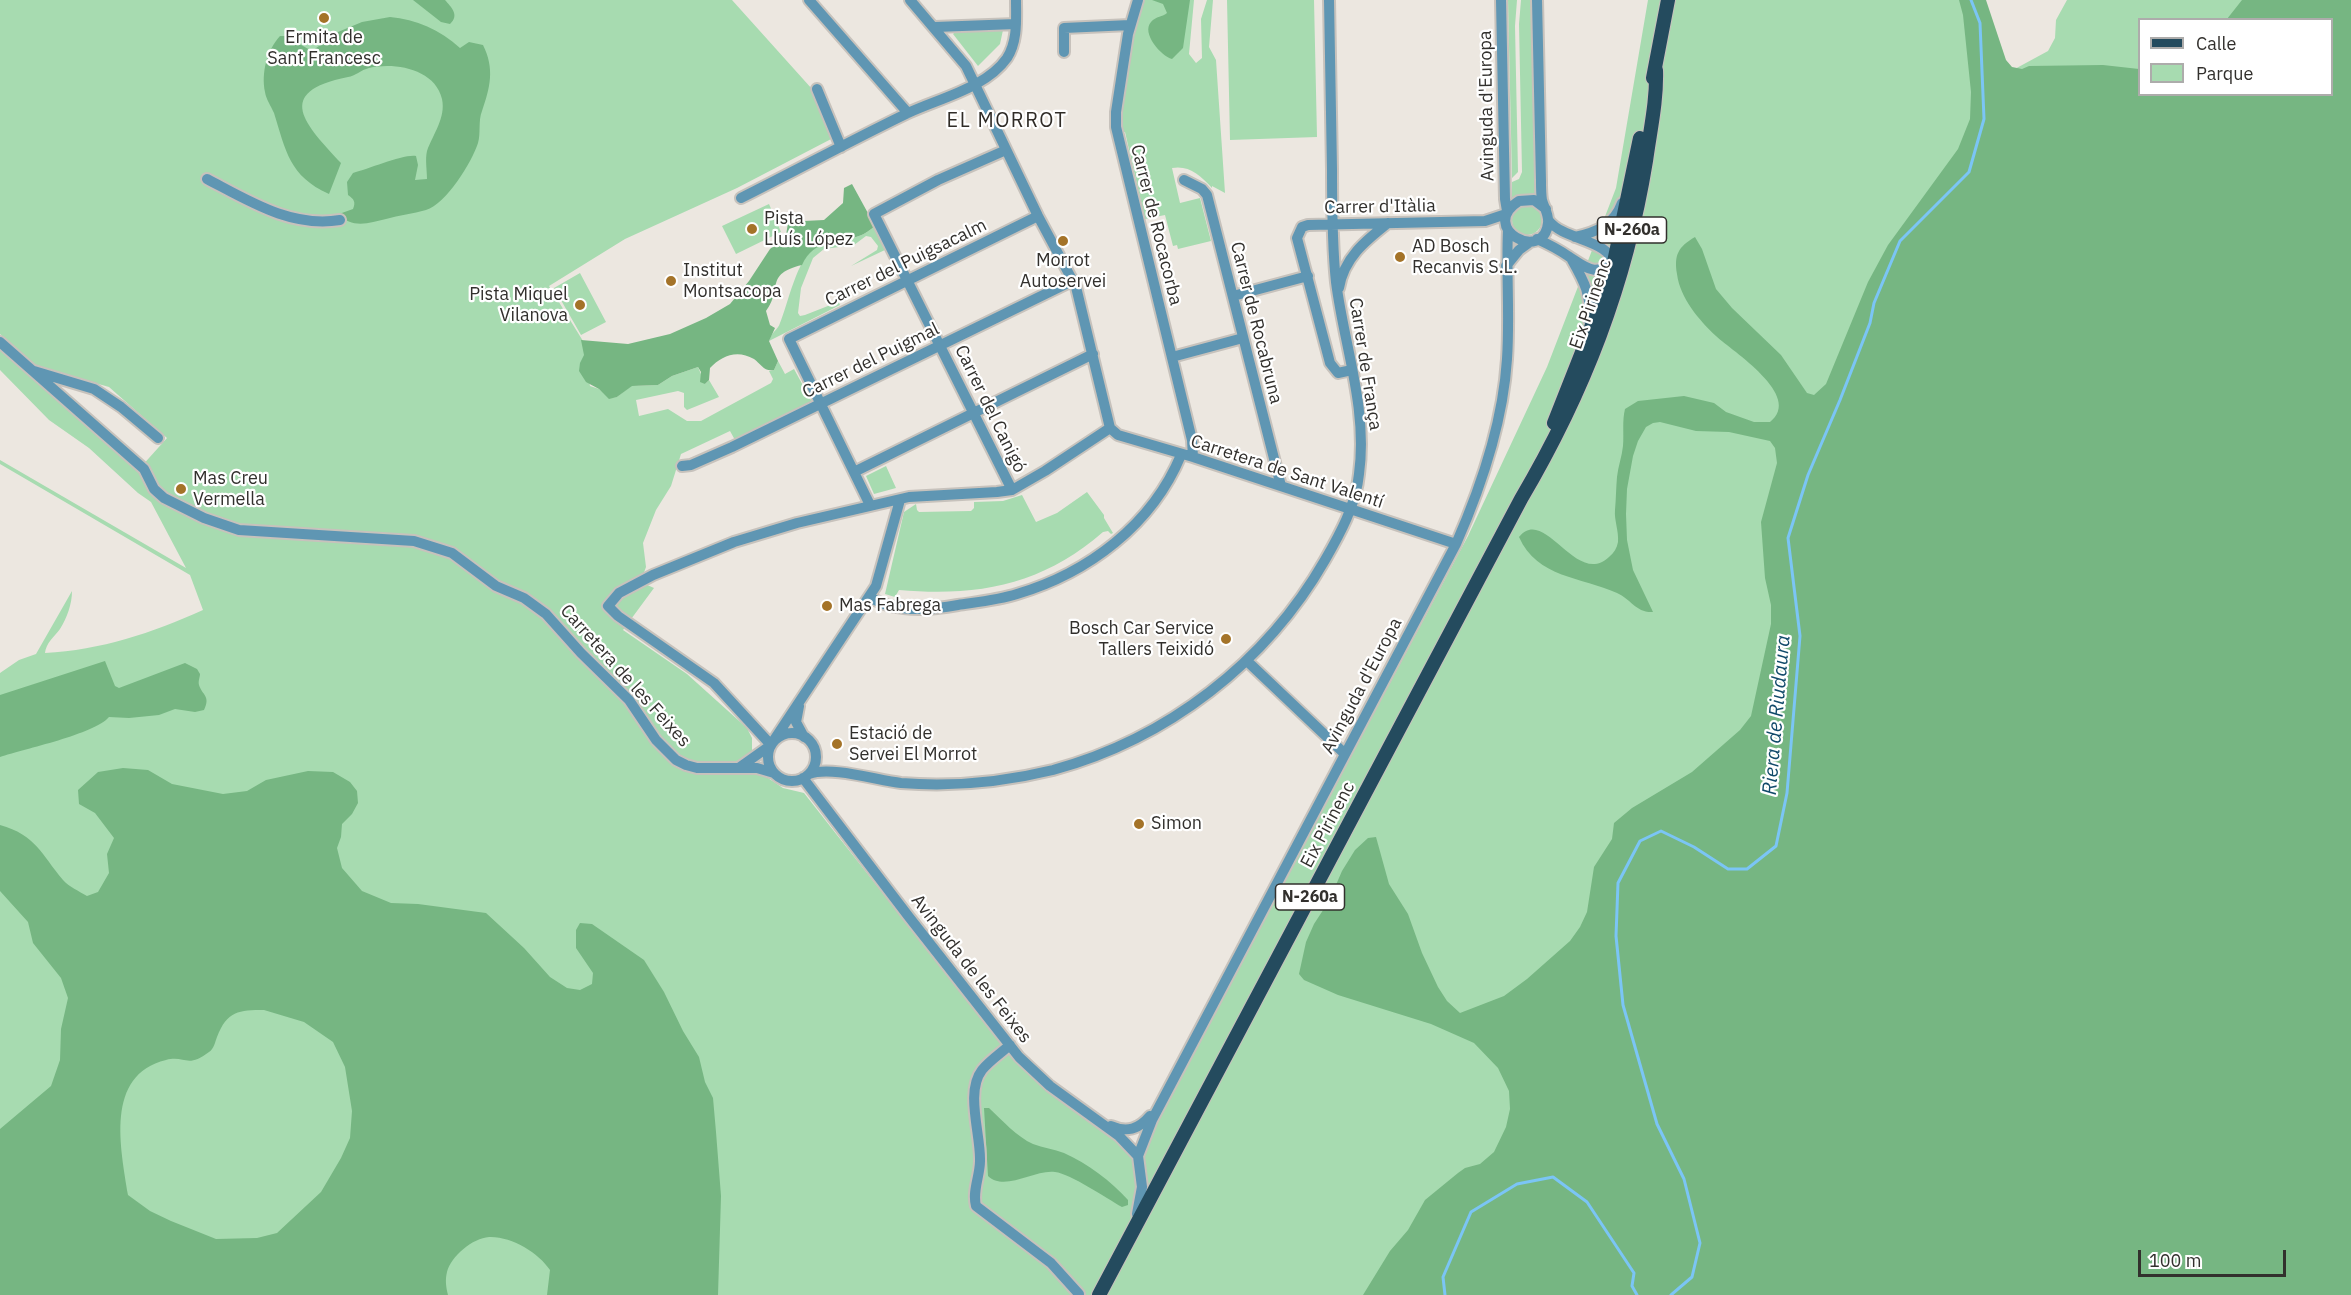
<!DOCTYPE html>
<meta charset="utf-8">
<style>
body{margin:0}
#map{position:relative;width:2351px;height:1295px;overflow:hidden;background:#ece7e0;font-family:"IBM Plex Sans",sans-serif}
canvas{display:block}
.legend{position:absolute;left:2138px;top:18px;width:195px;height:78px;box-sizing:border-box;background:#fff;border:2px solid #adacab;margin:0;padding:8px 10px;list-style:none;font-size:18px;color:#32302d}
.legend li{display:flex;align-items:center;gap:12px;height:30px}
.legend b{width:30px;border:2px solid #adacab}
.scale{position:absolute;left:2138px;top:1250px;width:148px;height:27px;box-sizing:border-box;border:3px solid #32302d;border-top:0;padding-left:8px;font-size:18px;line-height:21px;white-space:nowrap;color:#32302d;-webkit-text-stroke:4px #fff;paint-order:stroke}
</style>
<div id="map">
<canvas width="2351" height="1295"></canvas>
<ul class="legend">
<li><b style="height:8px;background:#244b5e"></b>Calle</li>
<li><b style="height:16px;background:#a7dbb0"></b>Parque</li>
</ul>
<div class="scale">100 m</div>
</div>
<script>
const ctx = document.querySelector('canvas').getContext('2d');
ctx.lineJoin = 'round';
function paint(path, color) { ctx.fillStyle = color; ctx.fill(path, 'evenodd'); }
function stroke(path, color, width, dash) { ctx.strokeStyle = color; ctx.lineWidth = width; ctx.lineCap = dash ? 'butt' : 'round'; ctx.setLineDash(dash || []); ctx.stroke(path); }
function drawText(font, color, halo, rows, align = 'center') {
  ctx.font = font + ' "IBM Plex Sans",sans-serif'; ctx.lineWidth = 4.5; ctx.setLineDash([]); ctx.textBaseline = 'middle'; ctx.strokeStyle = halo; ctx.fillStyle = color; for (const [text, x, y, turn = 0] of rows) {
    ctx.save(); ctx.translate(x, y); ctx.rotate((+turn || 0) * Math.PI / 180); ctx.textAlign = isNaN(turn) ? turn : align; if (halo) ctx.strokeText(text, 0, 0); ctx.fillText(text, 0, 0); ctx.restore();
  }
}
const green = new Path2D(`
 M0,0H732L812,89L835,137L737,188L625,239L549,286L583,341L590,386L599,389L609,398L617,397L631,386L658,385L672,376L698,367L705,384L709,380L719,397L687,410L684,407V393L678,391L636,400L639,416L668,409L687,421H701L771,383L773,379L769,371L774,370L778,361L785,374L794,369L812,402L735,440L730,431L681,454L671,486L656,510L643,543L646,567L642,578L645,584L654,588L623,630L687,674L747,728L752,738V761L762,774L783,788L804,793L1002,1045L1048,1091L1105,1131L1138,1157L1468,536L1547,367L1616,188L1648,0H1973L1989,83L2048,51L2055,38L2056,20L2067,0H2351V1295H0V673L19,660L36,654L72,591C72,604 67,618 60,629C54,637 46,643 45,653C101,650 152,633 203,610L190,575L0,464V460L186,568L151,502L138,493L89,448L49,420L0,370V344L140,468L167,438L109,387L36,366L0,334ZM2140,20H2332V94H2140Z
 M1144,0H1194L1189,54L1196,63L1202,58L1201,19L1207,0H1213L1209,47L1216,60L1225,193L1212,186V188C1200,175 1189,165 1172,168L1180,203L1200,198L1211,241L1178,249L1177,245L1173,246L1165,215L1145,219L1125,132H1123C1118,94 1132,36 1144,0Z
 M1227,0H1314L1317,137L1230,140Z
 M1508,0H1517L1515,26L1518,172L1512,178Z
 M1521,0H1531L1535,194H1521L1512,198V182L1519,179L1522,172L1519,24Z
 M1003,30L1000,44L978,66L953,34L956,31Z
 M769,204L781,232L736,254L722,226Z
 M1512 220a15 15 0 1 1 30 0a15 15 0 1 1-30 0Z
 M875,226L887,249L851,266L877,250L878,246L871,237L866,236L854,245L824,249L813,258L801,288L798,313L800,316L805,315L833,304L837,299L840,305L769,341C771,332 778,330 780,323C788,304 797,258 815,248C829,240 845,242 859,236C865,234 870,230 875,226Z
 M580,273L606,322L581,335L554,288Z
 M886,466L896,488L874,494L866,476Z
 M1087,492L1104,515V518L1113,533L1111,534L1108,531L1103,532C1042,585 978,597 899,590L895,597L885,594L904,512L916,504L917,510L919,512L971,511L974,508V502L1003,501L1022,495L1036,522L1057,513Z`);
const forest = new Path2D(`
 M413,0H445C451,7 460,15 450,24L441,22Z
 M1152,0H1190L1183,48L1172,59C1161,56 1141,33 1151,22C1156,16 1163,17 1167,13L1163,4Z
 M1959,0H1986L2006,60L2012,67L2022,69L2029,66L2103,65L2139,69L2140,94H2332V20L2227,19L2242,0H2351V1295H1363L1390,1251L1408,1230L1425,1200L1458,1173L1465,1168L1480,1164L1494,1152L1506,1127L1510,1109L1509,1091L1498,1068L1474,1043L1431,1024L1338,995L1304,980L1299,974L1306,942L1314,924L1329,901L1342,871L1355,850L1368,838L1376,837L1389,884L1408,914L1422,953L1438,987L1447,1001L1460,1013L1504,996L1527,979L1570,941L1580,927L1587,912L1594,867L1612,839L1614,823L1632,808L1692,772L1740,730L1751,716L1771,624V605L1765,578L1761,522L1777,463L1775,448L1770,441L1729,432L1696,431L1660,422L1653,423L1646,427L1638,441L1633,456L1627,489L1626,514L1627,540L1633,570L1653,612C1636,613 1631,599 1617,593C1582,577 1537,578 1519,537C1545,505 1576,588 1609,557C1614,553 1617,548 1618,542C1619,531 1614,520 1615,510C1616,499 1616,488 1617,477C1618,467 1622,456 1623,446C1624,433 1622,421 1625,409L1638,401L1684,396L1714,403L1726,412L1754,422H1770C1804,396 1732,351 1716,336C1699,320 1680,298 1677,274C1674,255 1678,247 1695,237L1702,249L1716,289L1732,308L1781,355L1807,393L1814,395L1826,384L1868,282L1888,245L1958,149L1970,119L1971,92L1963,15Z
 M390,17C416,19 440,30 460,48L469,42L483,45C495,69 490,88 482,111C478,121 481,133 478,143C472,162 446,204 426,210C413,214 399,215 386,219C370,223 351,229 339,214L353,209C356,202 354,199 348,195L347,182L353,173C369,169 403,154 416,156L418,165L415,180L427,179C427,170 425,159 427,151C433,134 446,118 442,99C435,69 395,62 369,68C361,70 355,76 348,77C272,92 306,125 341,163L329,194C289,176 286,151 274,113C271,106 266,99 265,92C261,73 267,50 280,36H285L312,51L338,32L362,22Z
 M852,184L875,226C870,230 865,234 859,236C835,245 815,238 802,265C764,274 783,289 766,311L770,325L775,328L769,341L778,361L774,370C764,372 761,364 754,359C737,349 721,356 710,368L709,380L705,384L700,382L701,372L698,367L672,376L658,385L632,386L617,397L609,399L599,389L586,382L579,371L580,363L584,355L581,340L628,344L670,334L706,318L730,304L749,281L770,249L786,235L789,217L795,214L804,221L824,220L843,203L844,188Z
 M105,661L115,686L119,688L185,663L197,669L200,674C200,677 198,681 199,685C202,695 211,696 204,710L195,712L175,709L159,715L129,718L109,717C95,734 24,749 0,757V695Z
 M123,768L148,770L172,784L223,794L247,791L266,780L308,771L333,772L350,782L357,791L358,803L352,814L342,824L341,837L337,848L342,868L362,891L391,903L418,904L486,913L524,948L550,977L567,988L580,990L592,984L593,973L576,948V930L580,923L592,924L644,960L664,992L683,1031L699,1057L705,1082L713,1098L716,1132L721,1196L718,1295H547L550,1270C539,1253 511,1236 489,1237C473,1238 451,1256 447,1272C445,1280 446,1287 448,1295H0V1129L51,1086L60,1060L61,1029L68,998L61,978L33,943L28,922L0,891V825C36,835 41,854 63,880C69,887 79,891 87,896L98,892L109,873L107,854L114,838L95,813L79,804L78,790L98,772ZM264,1010L304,1022L333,1042L345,1067L352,1111L350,1138L341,1158L321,1192L277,1233L257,1238L216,1239L171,1221L150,1211L128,1195C121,1149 104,1075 166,1060C185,1055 187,1069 209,1052C214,1049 215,1042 217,1037C227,1011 239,1010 264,1010Z
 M984,1108H989C1002,1120 1017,1137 1033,1144C1043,1148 1054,1149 1064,1153C1087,1163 1112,1182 1128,1200V1205L1122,1207C1106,1198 1071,1174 1055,1172C1035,1169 1005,1192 988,1176Z`);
const stream = new Path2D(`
 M1445,1295L1443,1277L1471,1212L1517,1184L1553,1177L1587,1202L1634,1273L1632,1286L1637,1295
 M1671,1295L1692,1277L1700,1243L1684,1179L1657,1124L1623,1005L1616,936L1618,883L1640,841L1661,831L1694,847L1728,869H1747L1776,846L1787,793L1800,636L1788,538L1808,475L1840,400L1870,323L1874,303L1900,241L1969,172L1984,119L1980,23L1971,0`);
const minor = new Path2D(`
 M809,0L908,113
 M910,0L966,66L1038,216L1076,287L1110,428
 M1138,0L1128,34L1116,112V127L1192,440L1193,457
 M1501,0L1505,199L1507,211
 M1537,0L1541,181C1541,188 1541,194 1542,200C1544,208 1549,214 1548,223C1544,264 1477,228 1519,201L1534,200L1546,209
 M935,27L1016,24
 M1064,52V28L1130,25
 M817,89L841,147
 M1006,150L938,180L874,214L1012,490
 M207,179C249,201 291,228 340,220
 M1184,180L1202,189L1207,195L1281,486
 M741,198C797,170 852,140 908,113C940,98 986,88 1007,58C1018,41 1016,19 1016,0
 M1549,221C1565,241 1610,239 1615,266
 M1575,237C1597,232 1614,225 1622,203
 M1537,239C1548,244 1558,249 1568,256C1587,268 1595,278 1616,260
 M1572,260C1584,281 1592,296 1589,321
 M1506,266L1519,250L1530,242
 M1339,288C1344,258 1365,241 1388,223
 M1233,296L1308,276
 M0,342L144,469L154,489L164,498L204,518L239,530L414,541L452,553L496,586L524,598L546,614L581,653L629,700L656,740L676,760L686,765L697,768H757L774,773
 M1172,357L1243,338
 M1352,370L1338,373L1330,363L1297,238L1302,227L1308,225L1485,221L1506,214
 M34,371L94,389L121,407L158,438
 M1110,428L1118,435L1193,457L1456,544
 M682,466L691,465L732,447L1072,281
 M854,472L1093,354
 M870,505L789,339L1038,216
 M870,597C894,613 931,610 958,605C978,602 998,600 1017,594C1088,573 1152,525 1181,455
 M1247,661L1345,754
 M799,706L796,722L804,737
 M768 757a24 24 0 1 1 48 0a24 24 0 1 1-48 0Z
 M774,740L876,586L900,500
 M740,767L771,745L714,683L618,616L608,606L619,593L653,575L734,542L797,523L909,497L997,492L1012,490L1045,471L1110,428
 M809,774C831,766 876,780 901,783C951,787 1004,782 1053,770C1167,739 1266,663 1325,560C1340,534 1356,505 1359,474C1368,409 1344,345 1336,282C1332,245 1332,207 1332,170C1331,114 1330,57 1329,0
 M803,778L909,917L1019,1057L1050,1086L1119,1136L1138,1156
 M1010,1045C1001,1053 989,1061 982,1070C965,1092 981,1135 980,1161C980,1176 972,1191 976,1206L1051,1263L1079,1294
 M1111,1126C1127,1133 1139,1129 1150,1116
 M1137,1214L1142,1187L1138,1156L1152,1120L1456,544C1482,485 1503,423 1507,359C1510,316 1506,273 1508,230`);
const major = new Path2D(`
 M1653,78L1668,0
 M1554,423L1586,342L1614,262L1640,138
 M1099,1295L1521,499C1584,392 1626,284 1646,161C1650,131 1657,101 1656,70`);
const markers = [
 [324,18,6,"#a47328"],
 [752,229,6,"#a47328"],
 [1063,241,6,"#a47328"],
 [1400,257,6,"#a47328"],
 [671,281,6,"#a47328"],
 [580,305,6,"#a47328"],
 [181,489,6,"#a47328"],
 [827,606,6,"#a47328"],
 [1226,639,6,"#a47328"],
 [837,744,6,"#a47328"],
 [1139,824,6,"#a47328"]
];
const shields = [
 [1632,230,69],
 [1310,897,69]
];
const shieldNames = [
 ["N-260a",1632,230],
 ["N-260a",1310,897]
];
const poiNames = [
 ["Ermita de",324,38,"center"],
 ["Sant Francesc",324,59,"center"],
 ["Pista",764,219],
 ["Lluís López",764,240],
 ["AD Bosch",1412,247],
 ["Recanvis S.L.",1412,268],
 ["Morrot",1063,261,"center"],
 ["Autoservei",1063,282,"center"],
 ["Institut",683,271],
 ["Montsacopa",683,292],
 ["Pista Miquel",568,295,"right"],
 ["Vilanova",568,316,"right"],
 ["Mas Creu",193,479],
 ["Vermella",193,500],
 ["Mas Fabrega",839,606],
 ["Bosch Car Service",1214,629,"right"],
 ["Tallers Teixidó",1214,650,"right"],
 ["Estació de",849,734],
 ["Servei El Morrot",849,755],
 ["Simon",1151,824]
];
const streetNames = [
 ["Avinguda d'Europa",1487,106,-91],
 ["Carrer d'Itàlia",1380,207,-1],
 ["Carrer de Rocacorba",1156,225,76],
 ["Carrer del Puigsacalm",906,263,-26],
 ["Eix Pirinenc",1591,304,-71],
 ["Carrer de Rocabruna",1256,323,76],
 ["Carrer del Puigmal",871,361,-26],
 ["Carrer de França",1365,364,81],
 ["Carrer del Canigó",990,409,64],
 ["Carretera de Sant Valentí",1287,472,18],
 ["Carretera de les Feixes",625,676,48],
 ["Avinguda d'Europa",1362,686,-62],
 ["Eix Pirinenc",1328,825,-62],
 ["Avinguda de les Feixes",971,969,52]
];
const neighbourhoodNames = [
 ["EL MORROT",1007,121]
];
const waterNames = [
 ["Riera de Riudaura",1777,715,-85]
];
paint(green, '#a7dbb0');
paint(forest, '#76b682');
stroke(stream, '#7bc5f5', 3);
stroke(minor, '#c7c2bc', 14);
stroke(major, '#c7c2bc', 16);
stroke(minor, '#5f96b3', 10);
stroke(major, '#244b5e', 14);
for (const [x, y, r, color] of markers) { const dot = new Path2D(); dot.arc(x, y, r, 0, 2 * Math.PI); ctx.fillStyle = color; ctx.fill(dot); stroke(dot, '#fff', 2); }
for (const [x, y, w] of shields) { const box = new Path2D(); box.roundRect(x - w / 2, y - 13, w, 26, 4.5); ctx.fillStyle = '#fff'; ctx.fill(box); stroke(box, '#32302d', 1.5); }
drawText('bold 16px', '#32302d', null, shieldNames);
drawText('18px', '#32302d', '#fff', poiNames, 'left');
drawText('18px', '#32302d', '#fff', streetNames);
ctx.letterSpacing = '1.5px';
drawText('20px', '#302c27', '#fff', neighbourhoodNames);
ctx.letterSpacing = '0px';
drawText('italic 20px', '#114a6a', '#fff', waterNames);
</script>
